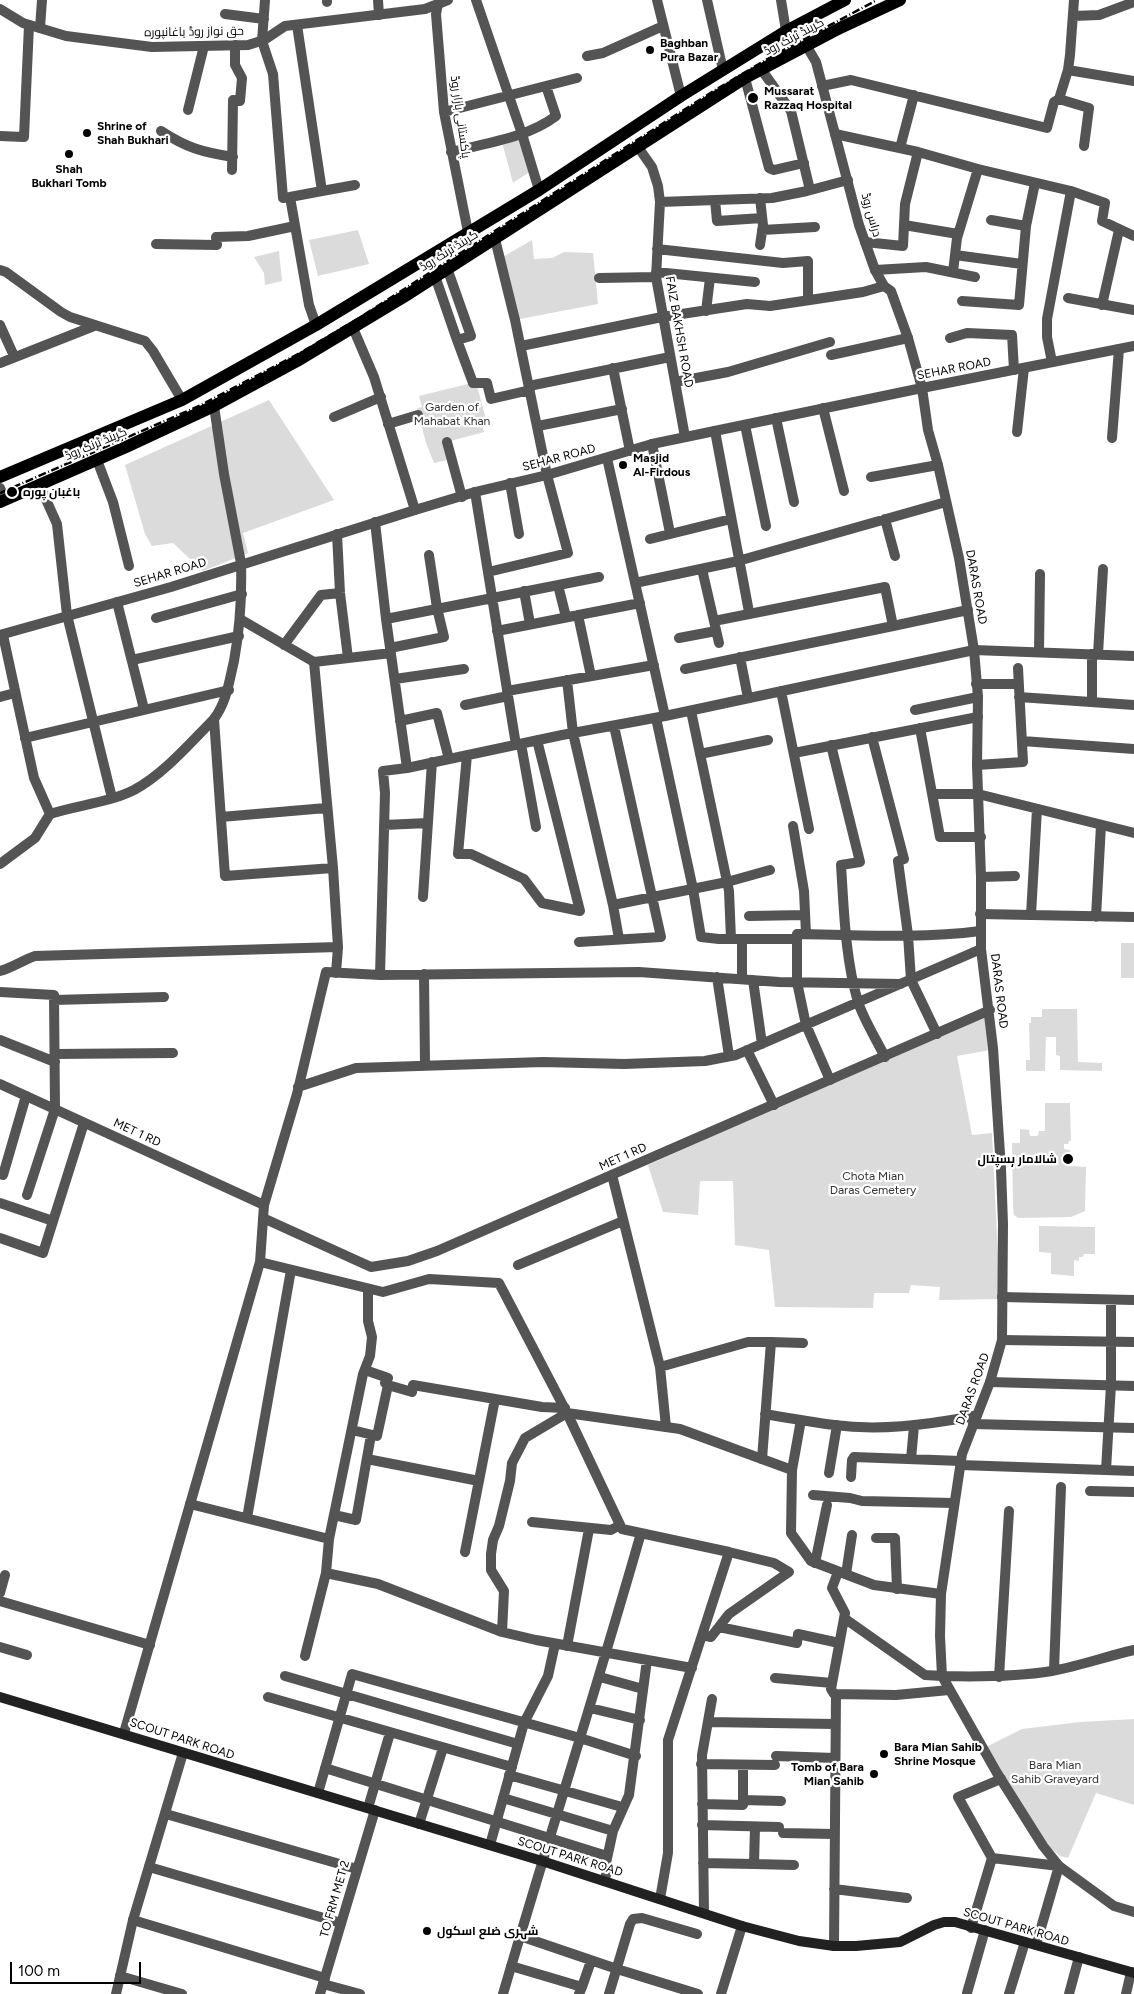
<!DOCTYPE html>
<meta charset="utf-8">
<style>
body{margin:0}
#map{position:relative;width:1134px;height:1994px;overflow:hidden;background:#fff;font-family:Figtree,sans-serif}
canvas{display:block}
.scale{position:absolute;left:10px;top:1962px;width:131px;height:22px;box-sizing:border-box;border:2px solid #000;border-top:0;padding-left:6px;font-size:15px;line-height:18px;white-space:nowrap;color:#000;-webkit-text-stroke:4px #fff;paint-order:stroke}
</style>
<div id="map">
<canvas width="1134" height="1994"></canvas>
<div class="scale">100 m</div>
</div>
<script>
const ctx = document.querySelector('canvas').getContext('2d');
ctx.lineJoin = 'round';
function paint(path, color) { ctx.fillStyle = color; ctx.fill(path, 'evenodd'); }
function stroke(path, color, width, dash) { ctx.strokeStyle = color; ctx.lineWidth = width; ctx.lineCap = dash ? 'butt' : 'round'; ctx.setLineDash(dash || []); ctx.stroke(path); }
function drawText(font, color, halo, rows, align = 'center') {
  ctx.font = font + ' Figtree,Cairo,sans-serif'; ctx.lineWidth = 4.5; ctx.setLineDash([]); ctx.textBaseline = 'middle'; ctx.strokeStyle = halo; ctx.fillStyle = color; for (const [text, x, y, turn = 0] of rows) {
    ctx.save(); ctx.translate(x, y); ctx.rotate((+turn || 0) * Math.PI / 180); ctx.textAlign = isNaN(turn) ? turn : align; if (halo) ctx.strokeText(text, 0, 0); ctx.fillText(text, 0, 0); ctx.restore();
  }
}
const green = new Path2D(`
 M520,135L531,171L513,183L502,142Z
 M358,230L369,264L318,276L309,240Z
 M532,240L534,259L552,258L564,252L593,253L598,304L515,320L501,258Z
 M279,251L282,281L265,285L264,273L254,257Z
 M476,382L486,419L481,420L484,432L447,442L451,459L434,463L426,443L417,408L422,407L419,396Z
 M269,400L334,500L243,533L248,553L203,571L173,543L152,546L145,534L125,465Z
 M1121,943H1134V978H1121Z
 M1042,1009H1077L1078,1062L1102,1063V1071L1060,1070V1056L1056,1055V1037H1046L1045,1071H1026V1060H1030L1029,1023H1031V1017H1042Z
 M987,1013L990,1050L957,1056L972,1135L992,1133L1000,1299L939,1300L940,1287L911,1285L909,1293H874L873,1308L775,1307L769,1250L735,1245L733,1181H700L698,1215L663,1212L648,1165Z
 M1045,1103H1070L1071,1141H1069L1068,1144H1064V1149L1070,1150L1069,1166L1086,1167L1085,1211L1071,1217L1018,1218L1014,1215L1013,1208L1012,1143H1020V1129L1029,1130L1030,1136H1038L1039,1131H1045Z
 M1039,1226L1095,1227V1254H1084L1083,1257H1079V1261L1074,1260V1276L1051,1274V1253L1039,1252Z
 M1134,1719V1805L1096,1793L1068,1858L1060,1856L1049,1847L986,1747L1022,1729L1080,1722Z`);
const minor = new Path2D(`
 M265,0L262,41L273,74L283,198L290,197L309,305L316,325
 M327,0V2
 M378,0L379,15
 M476,0L522,134L539,190
 M657,0L681,96
 M707,0L723,70
 M781,0L786,31
 M438,4L436,14L444,112L468,232
 M225,14L264,19
 M1073,16L1099,15L1134,2
 M40,28L42,0
 M587,56L603,53L663,26
 M761,69L791,111L810,190
 M1068,70L1134,81
 M745,78L769,168L774,170L804,163
 M822,86L851,80L1047,128L1054,102L1059,99L1068,70L1070,55L1074,0
 M1059,99L1089,108L1084,146
 M188,110L204,46
 M444,112L577,78
 M161,131C187,148 202,152 233,157
 M835,134L918,152L978,169L1071,191L1105,203L1102,221L1134,236
 M0,136L24,137L29,25
 M638,147L652,167L658,186L660,202L656,277L685,437
 M900,148L914,95
 M451,152C486,143 527,138 556,116L546,86
 M232,170L233,100L240,101L242,78L235,65V45
 M322,191L355,185
 M290,197L322,191L297,25
 M760,198L763,225L760,245
 M715,200L717,221L762,218
 M660,202L772,198L807,191L848,180
 M991,220L1026,226
 M904,225L958,234
 M762,230L815,227
 M865,242L903,246L905,204L918,152
 M156,244L217,245L216,237L248,236L295,226
 M657,249L783,263L808,261V300
 M955,255L1022,264
 M447,268L471,336L457,340L473,383H487L491,399L530,390
 M0,270L6,272L61,312L70,317L145,341L153,351L182,400
 M875,270L926,267L975,277
 M656,272L755,282
 M953,272L957,238L978,169
 M435,276L457,340
 M599,278L656,277
 M1068,298L1134,310
 M962,301L1019,305L1026,226L1035,183
 M1102,305L1119,230
 M706,311L710,278
 M0,325L14,356
 M353,328L374,377L415,510
 M950,338L967,333L1012,335L1014,370
 M521,346L662,317L747,304L770,306L863,292L884,286
 M831,355L908,338
 M1052,362L1047,337V319L1071,191
 M0,363L94,326
 M613,368L630,451
 M675,382L728,372L830,342
 M529,386L670,357
 M214,406L224,474L241,563
 M823,408L844,491
 M334,417L381,397
 M776,418L794,502
 M388,424L418,415
 M745,425L766,526
 M538,426L622,409
 M715,431L749,612
 M1017,432L1024,368
 M1112,438L1119,349
 M447,442L462,497
 M652,444L670,533
 M607,458L665,716
 M97,460L113,502L129,566
 M871,477L938,465
 M510,483L519,534
 M39,484L57,524L67,615L112,798
 M0,488L5,499
 M475,492L516,745
 M885,519L895,556
 M375,522L386,619L407,768
 M337,534L340,593L348,658
 M650,539L731,519
 M702,569L719,643
 M488,572L568,553L547,475L515,320L495,239
 M635,583L738,561L946,502
 M558,585L566,617
 M524,591L530,624
 M117,602L144,709
 M578,615L591,676
 M156,618L242,594
 M240,619L314,662L391,653
 M386,619L599,577
 M714,621L885,587L893,626L968,610
 M497,631L640,603
 M679,638L716,631
 M284,645L321,595L340,593
 M390,648L444,637L437,608L429,555
 M1039,652L1040,574
 M1098,654L1103,569
 M740,657L748,698
 M132,660L239,636
 M314,662L333,868L338,947L336,973
 M685,669L893,626
 M395,679L464,669
 M567,680L573,733L613,905
 M976,684H1018
 M507,691L654,665
 M781,691L809,829
 M0,697L15,693
 M1019,697L1134,705
 M1092,702V654
 M465,705L508,696
 M915,710L978,697
 M691,711L729,891L731,939
 M656,718L693,889L701,937L719,939H797
 M214,719L225,876L333,868
 M400,721L437,713L449,759
 M920,728L940,837H981
 M872,737L904,859L898,861L908,935L911,980L937,1034
 M25,738L229,690
 M1022,741L1134,749
 M521,744L536,827
 M831,745L860,862L841,865C844,910 845,958 858,1002C864,1020 876,1039 885,1057
 M794,753L978,717
 M700,754L768,740
 M467,755L458,854H471L524,879L542,903L580,911L537,740
 M977,765L1023,762L1018,668
 M932,794H978L1134,833
 M221,817L326,808
 M384,825L428,823
 M793,826L804,891L806,934
 M981,877L1015,876
 M423,897L432,762
 M980,914L1134,917
 M1031,915L1037,809
 M749,916L805,915
 M1096,917L1101,825
 M619,939L613,905L727,882L770,870
 M579,942L661,937L614,726
 M0,971C12,968 23,960 35,956L338,947
 M424,974L425,1065
 M380,975L385,793L383,771L407,768L562,735L665,716L974,650L1134,656
 M717,977L729,1056
 M742,979V939
 M753,980L762,1044
 M0,992L54,995L55,1109L27,1195
 M54,1000L164,997
 M0,1040L55,1062
 M747,1050L774,1105
 M55,1054L173,1053
 M830,1080L806,1025L797,982V934C857,935 920,939 980,931
 M298,1087L356,1068L543,1062L624,1064L705,1061L736,1055L981,949
 M0,1174L3,1175L26,1096
 M612,1175L660,1367L666,1427
 M0,1203L53,1221
 M264,1205L297,1094L326,972L380,975L639,972L779,982L901,984
 M0,1238L43,1253L84,1123
 M518,1265L623,1221
 M1002,1297L1134,1300
 M1002,1340L1134,1342
 M660,1367L748,1342H771
 M365,1370L388,1378L385,1383L388,1385L412,1392L413,1385L542,1407L565,1408
 M990,1382L1134,1386
 M765,1414C788,1418 811,1422 834,1425C879,1431 925,1425 969,1417L977,1415
 M973,1424L1134,1428
 M352,1430L377,1436L388,1385
 M367,1459L479,1481
 M762,1459L771,1342L803,1343
 M911,1459L914,1426
 M960,1465L1134,1471
 M792,1470L801,1420
 M1106,1470L1111,1385V1300
 M829,1473L837,1425
 M851,1477L852,1460L854,1457L961,1461
 M1090,1491L1134,1492
 M813,1495L850,1498L862,1501L954,1503
 M190,1504L329,1539L326,1573L305,1656
 M334,1515L356,1520L371,1435
 M247,1518L291,1270
 M532,1522L611,1530L620,1525
 M876,1538H895L897,1589
 M329,1539L363,1374L370,1356L372,1337L368,1321V1289
 M465,1552L495,1399
 M815,1563L827,1505
 M838,1572L832,1588L845,1613L831,1689L834,1694L896,1695L949,1690
 M326,1573L378,1584L502,1632L536,1640L692,1668
 M846,1574L852,1535
 M0,1593L5,1575
 M0,1601L150,1645
 M844,1618L925,1675L942,1676
 M719,1627L797,1643L798,1634L839,1643
 M502,1632L504,1591L491,1570V1554L493,1540L499,1526L510,1481L512,1463L525,1438L567,1413L622,1529L729,1552L668,1740V1853L660,1899
 M702,1635L711,1637L729,1614L789,1572L774,1563L729,1552
 M567,1646L589,1529
 M0,1647L27,1655
 M1054,1670L1061,1487
 M285,1676L518,1744
 M600,1677L643,1689
 M999,1677L1009,1511
 M775,1678L832,1683
 M268,1697L512,1767
 M590,1708L640,1720
 M708,1722L835,1724
 M776,1756L835,1758
 M701,1764L775,1765
 M325,1768L607,1856
 M509,1775L622,1807
 M1001,1779L958,1797L992,1858L1059,1866L1036,1945
 M318,1793L352,1674L580,1738L636,1756
 M503,1798L613,1831
 M743,1800L781,1801
 M702,1804L743,1805V1765
 M368,1808L390,1733
 M166,1814L357,1869
 M419,1824L443,1748
 M702,1825L779,1827
 M783,1833L834,1834
 M490,1845L524,1723L548,1676L555,1644
 M703,1863L754,1864L755,1827
 M754,1864L794,1865
 M149,1867L341,1923
 M604,1881L608,1869L606,1863L613,1831L629,1795L647,1660
 M834,1889L907,1898
 M704,1913L702,1755L712,1699
 M133,1920L325,1978
 M971,1928L992,1858
 M520,1936L617,1969L698,1994
 M834,1946L836,1694
 M511,1966L582,1987L579,1994
 M120,1976L182,1994
 M323,1984L360,1994
 M582,1987L591,1961
 M967,1993L985,1930
 M503,1994C548,1840 597,1687 641,1533
 M609,1994L630,1924L633,1919L642,1918L697,1934
 M721,1994L742,1926
 M1009,1994L1025,1942
 M1069,1994L1079,1957
 M1126,1994L1131,1972`);
const tertiary = new Path2D(`
 M0,9L23,23L66,36L152,47L248,45L264,40L285,26L425,9L448,0
 M806,45L816,62L859,225L875,270L884,286L891,291L908,338L922,388L928,430L938,465L959,558L974,650L978,697L977,765L981,877V949L993,1048L1001,1169L1003,1224L1002,1340L990,1382L962,1454L941,1594
 M0,635L171,587L415,510L475,492L547,475L652,444L922,388L1134,346
 M3,635L34,778L50,814
 M0,864L35,838L50,814C77,805 108,803 134,790C164,774 191,742 214,719C227,701 229,682 234,661C240,628 242,597 241,563
 M0,1084L264,1205L260,1262L124,1733
 M263,1218L371,1267L408,1261L437,1251L990,1010
 M260,1262L383,1292L429,1279L499,1283L567,1413L680,1429L792,1470L791,1533L811,1561L874,1585L941,1594L940,1636L942,1676L997,1773L1043,1846L1059,1866L1114,1906L1134,1912
 M942,1676C979,1677 1015,1677 1052,1671C1080,1666 1107,1656 1134,1650
 M116,1994L133,1920L183,1753
 M320,1994L375,1810`);
const secondary = new Path2D(`
 M0,1697L542,1861L742,1926L799,1941L834,1946H856L900,1942L934,1925L944,1922H955L1134,1973`);
const primary = new Path2D(`
 M0,477L182,400L316,325L539,190L681,96L786,31L845,0
 M0,502L126,447L214,406L297,361L410,293L745,78L840,28L900,0`);
const rail = new Path2D(`
 M0,493L199,406L300,353L359,318L712,92L769,58L877,0`);
const markers = [
 [650,50,5,"#000"],
 [753,98,6,"#000"],
 [87,133,5,"#000"],
 [69,154,5,"#000"],
 [623,465,5,"#000"],
 [12,492,6,"#000"],
 [1068,1159,6,"#000"],
 [884,1754,5,"#000"],
 [874,1774,5,"#000"],
 [427,1931,5,"#000"]
];
const streetNames = [
 ["حق نواز روڈ باغانپورہ",194,32,-1],
 ["گرینڈ ٹرنک روڈ",794,37,-28],
 ["پاکستانی بازار روڈ",460,117,82],
 ["دراس روڈ",871,215,74],
 ["گرینڈ ٹرنک روڈ",449,251,-32],
 ["FAIZ BAKHSH ROAD",679,332,80],
 ["SEHAR ROAD",954,369,-11],
 ["گرینڈ ٹرنک روڈ",96,444,-23],
 ["SEHAR ROAD",559,458,-15],
 ["SEHAR ROAD",170,573,-17],
 ["DARAS ROAD",976,587,80],
 ["DARAS ROAD",999,991,83],
 ["MET 1 RD",137,1133,25],
 ["MET 1 RD",623,1157,-24],
 ["DARAS ROAD",973,1389,-70],
 ["SCOUT PARK ROAD",182,1739,18],
 ["SCOUT PARK ROAD",570,1857,17],
 ["TO FRM MET 2",335,1899,-74],
 ["SCOUT PARK ROAD",1016,1927,16]
];
const poiNames = [
 ["Baghban",660,43],
 ["Pura Bazar",660,57],
 ["Mussarat",764,91],
 ["Razzaq Hospital",764,105],
 ["Shrine of",97,126],
 ["Shah Bukhari",97,140],
 ["Shah",69,169,"center"],
 ["Bukhari Tomb",69,183,"center"],
 ["Masjid",633,458],
 ["Al-Firdous",633,472],
 ["باغبان پورہ",23,492],
 ["شالامار ہسپتال",1057,1159,"right"],
 ["Bara Mian Sahib",894,1747],
 ["Shrine Mosque",894,1761],
 ["Tomb of Bara",864,1767,"right"],
 ["Mian Sahib",864,1781,"right"],
 ["شہری ضلع اسکول",437,1931]
];
const parkNames = [
 ["Garden of",452,407],
 ["Mahabat Khan",452,421],
 ["Chota Mian",873,1176],
 ["Daras Cemetery",873,1190],
 ["Bara Mian",1055,1765],
 ["Sahib Graveyard",1055,1779]
];
paint(green, '#dbdbdb');
stroke(minor, '#545454', 10);
stroke(tertiary, '#545454', 10);
stroke(secondary, '#212121', 10);
stroke(primary, '#000', 12);
stroke(rail, '#000', 2.5, [8, 2.5, 1, 2.5]);
for (const [x, y, r, color] of markers) { const dot = new Path2D(); dot.arc(x, y, r, 0, 2 * Math.PI); ctx.fillStyle = color; ctx.fill(dot); stroke(dot, '#fff', 2); }
drawText('12px', '#000', '#fff', streetNames);
drawText('bold 12px', '#000', '#fff', poiNames, 'left');
drawText('12px', '#323232', '#fff', parkNames);
</script>
